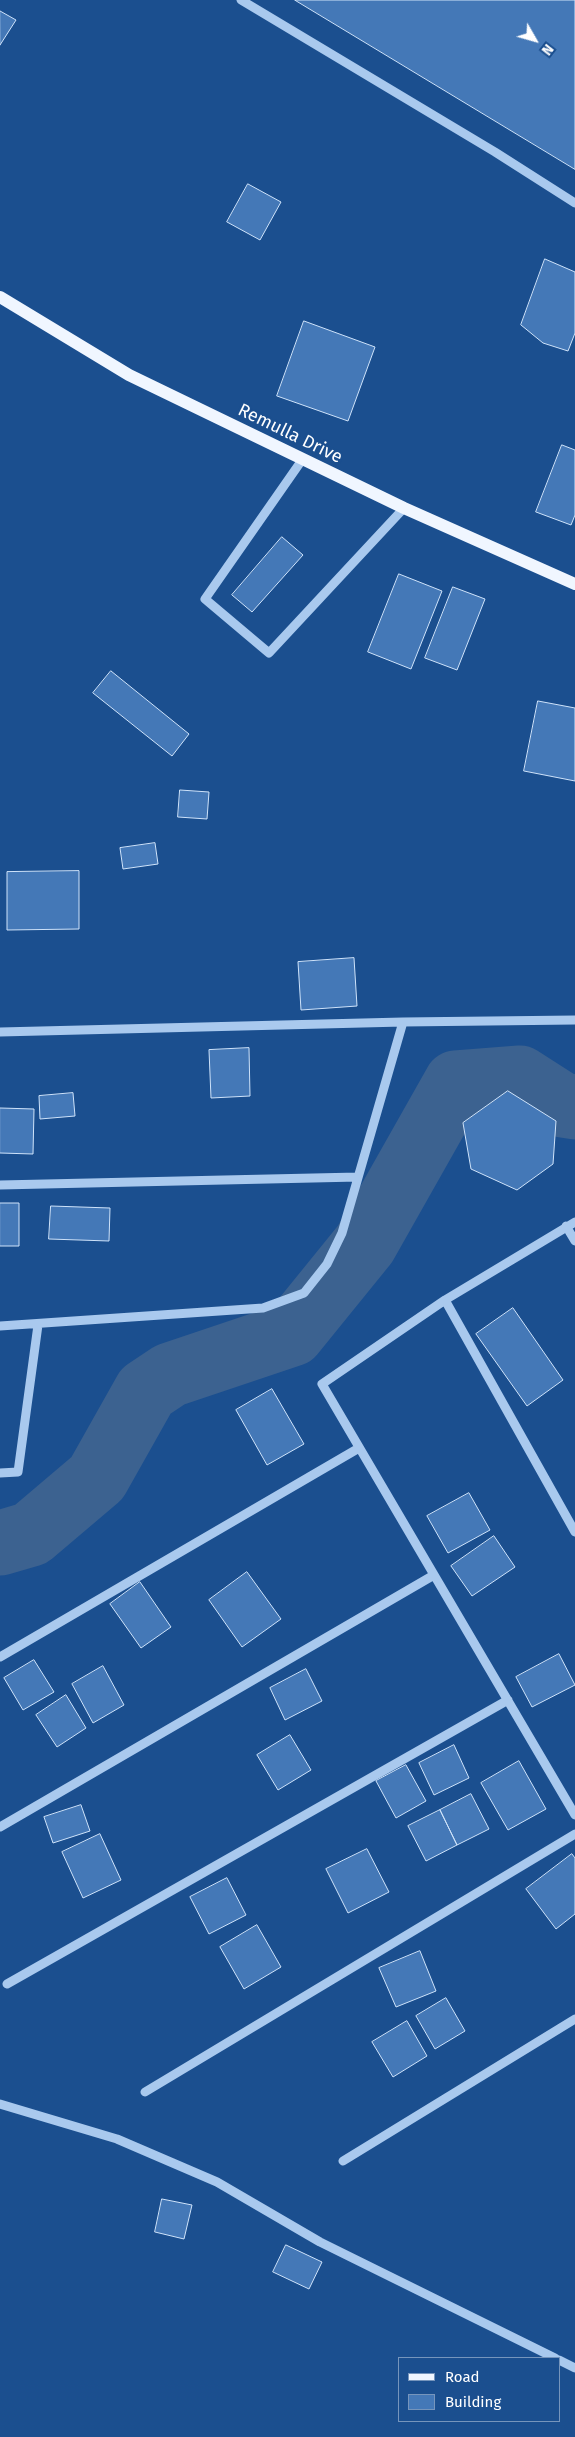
<!DOCTYPE html>
<style>
body{margin:0}
#map{position:relative;width:575px;height:2437px;overflow:hidden;background:#1b4f8f;font-family:"Fira Sans",sans-serif}
canvas{display:block}
.legend{position:absolute;left:398px;top:2357px;width:162px;height:65px;box-sizing:border-box;background:#1b4f8f;border:1px solid #7695bc;margin:0;padding:6px 9px;list-style:none;font-size:15px;color:#fff}
.legend li{display:flex;align-items:center;gap:10px;height:25px}
.legend b{width:25px;border:1px solid #7695bc}
.north{position:absolute;left:510px;top:15px;width:50px;height:50px;-webkit-text-stroke:4px #1b4f8f;paint-order:stroke;rotate:128deg;font-size:14px;font-weight:700;line-height:20px;text-align:center;color:#fff}
.north::after{content:'';display:block;margin:auto;width:18px;height:22px;background:#fff;clip-path:polygon(50% 0,100% 100%,50% 72%,0 100%)}
</style>
<div id="map">
<canvas width="575" height="2437"></canvas>
<ul class="legend">
<li><b style="height:6px;background:#f0f6ff"></b>Road</li>
<li><b style="height:14px;background:#4478b7"></b>Building</li>
</ul>
<div class="north">N</div>
</div>
<script>
const ctx = document.querySelector('canvas').getContext('2d');
ctx.lineJoin = 'round';
function stroke(path, color, width, dash) { ctx.strokeStyle = color; ctx.lineWidth = width; ctx.lineCap = dash ? 'butt' : 'round'; ctx.setLineDash(dash || []); ctx.stroke(path); }
function paint(path, color) { ctx.fillStyle = color; ctx.fill(path, 'evenodd'); }
function drawText(font, color, halo, rows, align = 'center') {
  ctx.font = font + ' "Fira Sans",sans-serif'; ctx.lineWidth = 4.5; ctx.setLineDash([]); ctx.textBaseline = 'middle'; ctx.strokeStyle = halo; ctx.fillStyle = color; for (const [text, x, y, turn = 0] of rows) {
    ctx.save(); ctx.translate(x, y); ctx.rotate((+turn || 0) * Math.PI / 180); ctx.textAlign = isNaN(turn) ? turn : align; if (halo) ctx.strokeText(text, 0, 0); ctx.fillText(text, 0, 0); ctx.restore();
  }
}
const river = new Path2D(`
 M0,1543L31,1534L97,1478L146,1391L170,1375L292,1334L365,1244L456,1083L520,1078L562,1105L575,1107`);
const building = new Path2D(`
 M295,0H575V169Z
 M0,11L16,20L0,45Z
 M248,184L281,202L260,240L227,222Z
 M545,259L575,272V333L568,351L543,343L521,325Z
 M304,321L375,347L348,421L277,396Z
 M562,445L575,450V515L571,525L536,512Z
 M282,537L303,555L252,612L232,595Z
 M399,574L442,591L411,669L368,652Z
 M453,587L485,599L457,670L425,658Z
 M111,671L189,734L172,756L93,693Z
 M538,701L575,708V781L524,771Z
 M180,790L209,792L207,819L178,817Z
 M155,843L158,864L123,869L120,848Z
 M79,871V929L7,930V872Z
 M354,958L357,1006L301,1010L298,962Z
 M249,1048L250,1096L211,1098L209,1050Z
 M508,1091L556,1121L553,1164L517,1190L471,1169L463,1123Z
 M73,1093L75,1116L40,1119L39,1096Z
 M0,1108L34,1109L33,1154L0,1153Z
 M0,1203H19V1246H0Z
 M51,1206L110,1208L109,1241L49,1239Z
 M513,1308L563,1380L527,1406L476,1334Z
 M272,1389L304,1444L267,1465L236,1410Z
 M469,1493L490,1530L448,1553L427,1516Z
 M494,1536L515,1567L472,1596L451,1566Z
 M247,1572L281,1619L242,1647L209,1600Z
 M140,1582L171,1627L141,1648L110,1604Z
 M559,1654L575,1685L532,1707L516,1677Z
 M34,1660L54,1692L23,1710L4,1678Z
 M103,1666L124,1705L93,1723L72,1684Z
 M306,1669L322,1701L285,1720L270,1688Z
 M66,1695L86,1728L57,1747L36,1715Z
 M290,1735L311,1770L278,1790L257,1755Z
 M454,1745L469,1778L434,1795L419,1763Z
 M519,1761L546,1809L508,1830L481,1783Z
 M406,1765L426,1801L396,1818L376,1781Z
 M471,1794L489,1829L457,1845L440,1810Z
 M81,1805L90,1831L53,1843L44,1817Z
 M440,1810L457,1845L426,1861L408,1826Z
 M100,1834L121,1880L83,1898L62,1852Z
 M367,1849L389,1892L348,1913L326,1869Z
 M572,1854L575,1858V1914L556,1929L526,1889Z
 M227,1878L246,1915L209,1934L190,1897Z
 M257,1925L281,1967L244,1989L220,1947Z
 M420,1951L436,1991L396,2007L379,1968Z
 M446,1998L465,2031L435,2049L416,2016Z
 M407,2021L427,2056L393,2077L372,2042Z
 M162,2199L192,2205L184,2239L155,2232Z
 M286,2245L322,2262L309,2289L273,2272Z`);
const minor = new Path2D(`
 M241,0L495,152L575,203
 M302,460L205,599L269,653L404,508
 M0,1032L403,1022L575,1020
 M0,1185L358,1177
 M575,1222L445,1300L322,1384L575,1815
 M566,1226L575,1241
 M445,1300L575,1532
 M0,1326L263,1308L304,1293L327,1264L342,1233L403,1022
 M0,1473L18,1472L38,1325
 M0,1657L359,1448
 M0,1827L434,1575
 M7,1984L508,1700
 M145,2092L575,1834
 M0,2104L117,2139L217,2182L320,2242L555,2358
 M343,2161L575,2019
 M559,2360L575,2368`);
const major = new Path2D(`
 M0,297L129,375L404,508L575,584`);
const streetNames = [
 ["Remulla Drive",290,434,26]
];
stroke(river, '#3c6290', 65);
paint(building, '#4478b7');
stroke(building, '#cfe3fa', 1);
stroke(minor, '#a9c9ee', 9);
stroke(major, '#f0f6ff', 12);
drawText('18px', '#fff', '#1b4f8f', streetNames);
</script>
